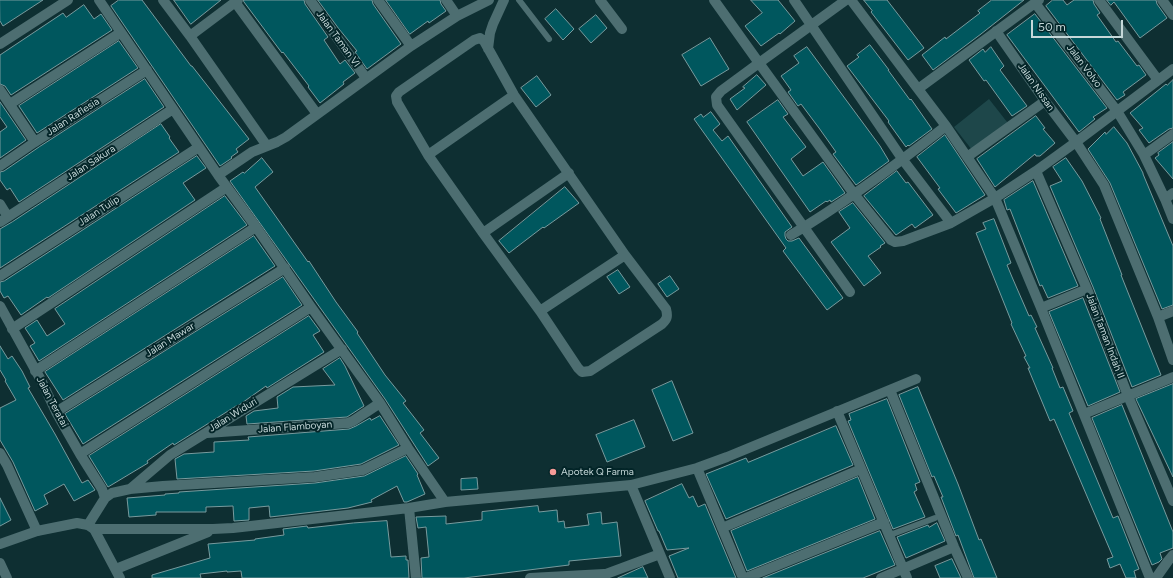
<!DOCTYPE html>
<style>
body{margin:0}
#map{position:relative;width:1173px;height:578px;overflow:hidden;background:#0e2f32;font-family:Figtree,sans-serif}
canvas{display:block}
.scale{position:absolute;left:1031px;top:20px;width:92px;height:18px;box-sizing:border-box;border:2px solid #c6d8d9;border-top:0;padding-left:5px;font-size:12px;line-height:14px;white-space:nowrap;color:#c6d8d9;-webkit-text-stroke:3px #032528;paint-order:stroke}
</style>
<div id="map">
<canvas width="1173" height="578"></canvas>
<div class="scale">50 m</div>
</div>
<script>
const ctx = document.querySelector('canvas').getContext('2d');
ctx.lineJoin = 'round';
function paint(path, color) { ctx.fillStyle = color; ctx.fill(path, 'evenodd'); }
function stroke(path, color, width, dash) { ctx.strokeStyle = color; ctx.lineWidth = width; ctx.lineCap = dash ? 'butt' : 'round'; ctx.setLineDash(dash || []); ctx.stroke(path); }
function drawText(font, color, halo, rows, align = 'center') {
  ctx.font = font + ' Figtree,sans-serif'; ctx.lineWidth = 4; ctx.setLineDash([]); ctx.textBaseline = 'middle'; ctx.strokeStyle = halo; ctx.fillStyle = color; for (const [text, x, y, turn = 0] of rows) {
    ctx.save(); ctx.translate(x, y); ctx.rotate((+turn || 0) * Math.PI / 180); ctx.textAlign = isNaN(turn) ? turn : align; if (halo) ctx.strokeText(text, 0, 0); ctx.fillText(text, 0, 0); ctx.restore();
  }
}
const green = new Path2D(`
 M989,99L1011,127L976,155L954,127Z`);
const building = new Path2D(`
 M0,0H43L3,26L0,21Z
 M119,0H142L191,66H192L249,139L236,149L238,152L231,157L232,158L220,166L111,6Z
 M174,0H221L191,24Z
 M244,0H304L305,4L328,37L324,40L340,64L345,60L355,73L343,82L344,84L320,103L308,87L309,86L283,52L282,53L244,2Z
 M318,0H372L373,4L401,44L367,69L355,52L357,51L339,29Z
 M386,0H440L441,4L446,11L429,23L428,21L410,34Z
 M751,0H778L795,21L780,34L779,33L761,46L745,26L762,13Z
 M864,0H887L924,48L908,60L871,12L872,11Z
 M992,0H1024L981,34L933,70L922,55L945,37L946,39L980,13L978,11Z
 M1053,0H1063L1067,5L1074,0H1093L1094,4L1100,13L1097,15L1116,42L1118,41L1137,66L1139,65L1146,75L1123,92L1125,95L1117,100L1046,6Z
 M1107,0H1156L1157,4L1167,18L1140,38L1114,2L1111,5Z
 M84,5L94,19L101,14L112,30L11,95L5,86L0,84V55L63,13L66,17Z
 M556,9L574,29L563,40L545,19Z
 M1035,14L1107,108L1093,117L1095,119L1079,132L1007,35Z
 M596,15L607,28L591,43L579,29Z
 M710,38L729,69L701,86L682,55Z
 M119,41L138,68L37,133L19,106Z
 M870,45L889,70H888L910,100L911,99L932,129L909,146L908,145L906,147L888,122L889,121L847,66L859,57L857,55Z
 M807,47L880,146L889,161L856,185L833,154L836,152L819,128L801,104L798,106L788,92L791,90L781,76L799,63L794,56Z
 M991,47L1004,66L1000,70L1027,106L1012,116L986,80L984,81L969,60L983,49L985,52Z
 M757,75L766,85L737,110L730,99L745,88L743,87Z
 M537,76L551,95L536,107L521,88Z
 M145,79L164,107L19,202L10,188L7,190L0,180V172L4,171L39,147Z
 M1173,80V128L1169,129L1149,143L1139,130L1143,128L1130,113L1166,84L1167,85Z
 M778,100L788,114L783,117L806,147L791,159L803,176L823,162L845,193L831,202L830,200L827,202L826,201L810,212L747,122Z
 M0,102L26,140L0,158V132L7,127L0,117Z
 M711,112L720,124L713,130L722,141L728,136L792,227L785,232V236L786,239L788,241H792L799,238L843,298L827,310L783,251L786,248L694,119L701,114L703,117Z
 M1036,116L1045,128L1043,129L1055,143L1040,156H1036L1035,154L995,187L977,159Z
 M161,124L170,137L169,138L179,152L0,268V229L12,222Z
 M1114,127L1127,143L1143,173V174L1173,246V305L1162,309L1110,183L1088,149L1105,132L1106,134Z
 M945,135L985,195L956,213L938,189L940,188L917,157Z
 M1173,142V179L1155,158L1159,155L1158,153Z
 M197,156L206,168L183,183L195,200L48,298L47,297L21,315L8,296L4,298L0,291V282L4,281Z
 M262,158L273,172L255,187L308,262L309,261L336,302L358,332L357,333L385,375L406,401L403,403L424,430L420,433L439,458L428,466L385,399L230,181L243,172L244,173Z
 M1066,158L1082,181L1101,218L1100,219L1122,275H1121L1161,375L1132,387L1093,287L1050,186L1062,181L1053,167Z
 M897,171L906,183L908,182L933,215L915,228L912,224L896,235L864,196Z
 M1033,181L1078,286L1048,298L1042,285L1040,286L1010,209L1007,210L1004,200Z
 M565,187L579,203L544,228L543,227L509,253L499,241Z
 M225,196L247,225L39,361L30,346L35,343L25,328L37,320L47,336L65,324L55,309Z
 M853,203L885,243L880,246L881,247L868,256L881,273L864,286L831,242L850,228L839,212Z
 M994,219L1011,263L1007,265L1012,277L1029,316L1031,315L1037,327L1035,328L1053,368H1052L1060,388L1063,387L1073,411L1069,413L1113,518L1118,516L1139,569L1134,571L1136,578H1126L1120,564L1110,568L1107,559L1113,557L1054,419L1050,421L1028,368H1030L1024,357L1026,356L1011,324L1012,323L976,233L986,229L983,223Z
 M254,236L275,266L63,400L45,372Z
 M618,270L630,287L619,294L607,277Z
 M670,276L679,289L667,297L658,284Z
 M283,277L302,305L83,444L65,414Z
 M1083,298L1120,392L1088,406L1049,312Z
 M309,316L320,331L313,335L324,352L267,388L266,386L239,405L236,406L174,445L173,443L147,461L148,463L108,487L89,456Z
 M0,346L8,359L12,356L22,371L30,387L28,388L55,434L82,483L88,480L95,490L74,501L64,484L44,495L48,504L35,511L13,462L0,440V408L16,400L5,381L6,380L0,370Z
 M340,358L345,366L364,406L347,417L247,424L246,416L254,411L278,408L277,397L293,387L335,385L323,369Z
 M672,381L693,433L673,441L652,390Z
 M1173,384V477L1136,399Z
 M918,387L958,484L979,540L981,539L997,578H974L958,535L956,536L941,497H943L934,476L932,477L899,395Z
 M887,399L920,482L915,484L917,490L914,492L925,517L893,529L848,421L851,420L849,414Z
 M1122,405L1173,532V548L1160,553L1162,559L1159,562L1152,565L1092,418Z
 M380,416L399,445L361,464L314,471L177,479L175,459L184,454L214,452V442L249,440L248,437L349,429L356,426L370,418L371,420Z
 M634,420L645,447L607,462L596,435Z
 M836,426L853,465L726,519L706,474L746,458L748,462Z
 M406,456L418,474L417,475L425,494L407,502H404L397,486L371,500L372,502L348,508L270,517L269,506L249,508V520L234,521L233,506L206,507V512H156V515L129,517L127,498L165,495V494L179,493V492L315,483L364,476Z
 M858,477L875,519L747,571L731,531Z
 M477,478L478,489L461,490V479Z
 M682,484L689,498L693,496L698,507L705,504L736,578H678L669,556L689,548L667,550L659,531H658L645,501Z
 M0,498L11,520L0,526Z
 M538,506L539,512L557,510L558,522L564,521L565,528L589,525L587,514L601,512L602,524L617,522L621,556L569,561V565L464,578H422L421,558L429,557L426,527L418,528L416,517L446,516V524L482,520V512Z
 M387,521L391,557L406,556V560H408L409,578H242L241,571L227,572V571L200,574L201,578H152V575L210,558L208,544L255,540V539L284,535L283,529L307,526L308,528L353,523Z
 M937,523L945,541L906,558L897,537L928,525L929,527Z
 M880,531L895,565L878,572L863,578H763Z
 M952,559L961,578H940L935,566Z
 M643,567L648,578H618Z`);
const service = new Path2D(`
 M519,0L549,39
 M890,535L935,518`);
const minor = new Path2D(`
 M99,0L218,175L256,227L311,307L380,403L408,448L445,502
 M163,0L190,36L267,146
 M310,0L366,78
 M378,0L411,46
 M446,0L457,16
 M600,0L622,29
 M714,0L759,63L854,194L891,240L895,242L903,241L951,223L903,160L794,0
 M846,0L759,63L721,91L716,97L717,105L850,292
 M851,0L918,89
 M1099,0L1158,80
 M1162,0L1173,15
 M235,2L317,114
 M1035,3L1117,111L1144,155L1173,134
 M996,31L1045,101L1076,142L1104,185L1158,317L1173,311
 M190,36L238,0
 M480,38L484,41L514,95L625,255L666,309C668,317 667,319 662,324L590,371L582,372L578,368L540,311L483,233L428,155L397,102L396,96L399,92L474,40Z
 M0,44L68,0
 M488,49L490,33L493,24L504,0
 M0,90L35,142
 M10,104L120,33
 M428,155L514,95
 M1144,155L1165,199
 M967,157L1045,101
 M0,166L35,142L147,70
 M1036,171L1087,289L1128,396L1173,501
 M218,175L252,152L277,142L286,137L411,46L457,16L489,0
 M1173,193L1165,199L1173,219
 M0,204L8,217
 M0,222L173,109
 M951,223L995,198L946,126L918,89L1039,0
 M483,233L569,173
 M791,235C845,203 896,165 946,126
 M0,276L199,147
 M0,306L42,382L56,412L80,454L102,489L105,498
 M1041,308L1087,289
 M540,311L625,255
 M1158,317L1173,360
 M12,329L227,187
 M35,371L256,227
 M890,390L954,547L968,578
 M837,411L907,578
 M56,412L285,268
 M1084,414L1173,377
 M207,433L348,423L353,421L380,403
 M0,453L7,465L37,531
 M80,454L311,307
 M697,468L743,578
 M631,485L670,578
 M130,489L170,455L342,349
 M409,508L416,578
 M88,525L105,498L112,493L130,489L163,486L315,477L363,470L408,448
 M722,528L861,469
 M94,529H213L233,528L409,508L445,502L631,485L697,468L727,457L916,379
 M0,563L7,578
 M116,569L208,532
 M598,577L660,554
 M530,578L604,574
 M746,578L884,522
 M881,578L954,547
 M1150,578L1041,308L995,198L1036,171L1076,142L1173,69
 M1156,578L1168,561L1173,555`);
const tertiary = new Path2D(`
 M0,544L37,531L77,523L88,525L94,529L120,578`);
const markers = [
 [553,472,4,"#f59b97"]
];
const streetNames = [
 ["Jalan Taman VI",338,39,54],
 ["Jalan Volvo",1084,66,53],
 ["Jalan Nissan",1036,87,55],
 ["Jalan Raflesia",73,117,-33],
 ["Jalan Sakura",91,163,-33],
 ["Jalan Tulip",99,211,-33],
 ["Jalan Taman Indah II",1105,336,69],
 ["Jalan Mawar",170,340,-32],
 ["Jalan Teratai",52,402,62],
 ["Jalan Widuri",233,415,-32],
 ["Jalan Flamboyan",295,427,-4]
];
const poiNames = [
 ["Apotek Q Farma",561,472]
];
paint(green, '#1e474a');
paint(building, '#00575e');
stroke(building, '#789b9e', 1);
stroke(service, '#4d6e71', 6);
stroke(minor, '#4d6e71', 10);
stroke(tertiary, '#4d6e71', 10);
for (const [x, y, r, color] of markers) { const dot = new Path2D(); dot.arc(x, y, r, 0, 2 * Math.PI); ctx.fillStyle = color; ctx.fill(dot); stroke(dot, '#032528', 1.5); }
drawText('10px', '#c6d8d9', '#032528', streetNames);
drawText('10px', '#c6d8d9', '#032528', poiNames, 'left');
</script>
